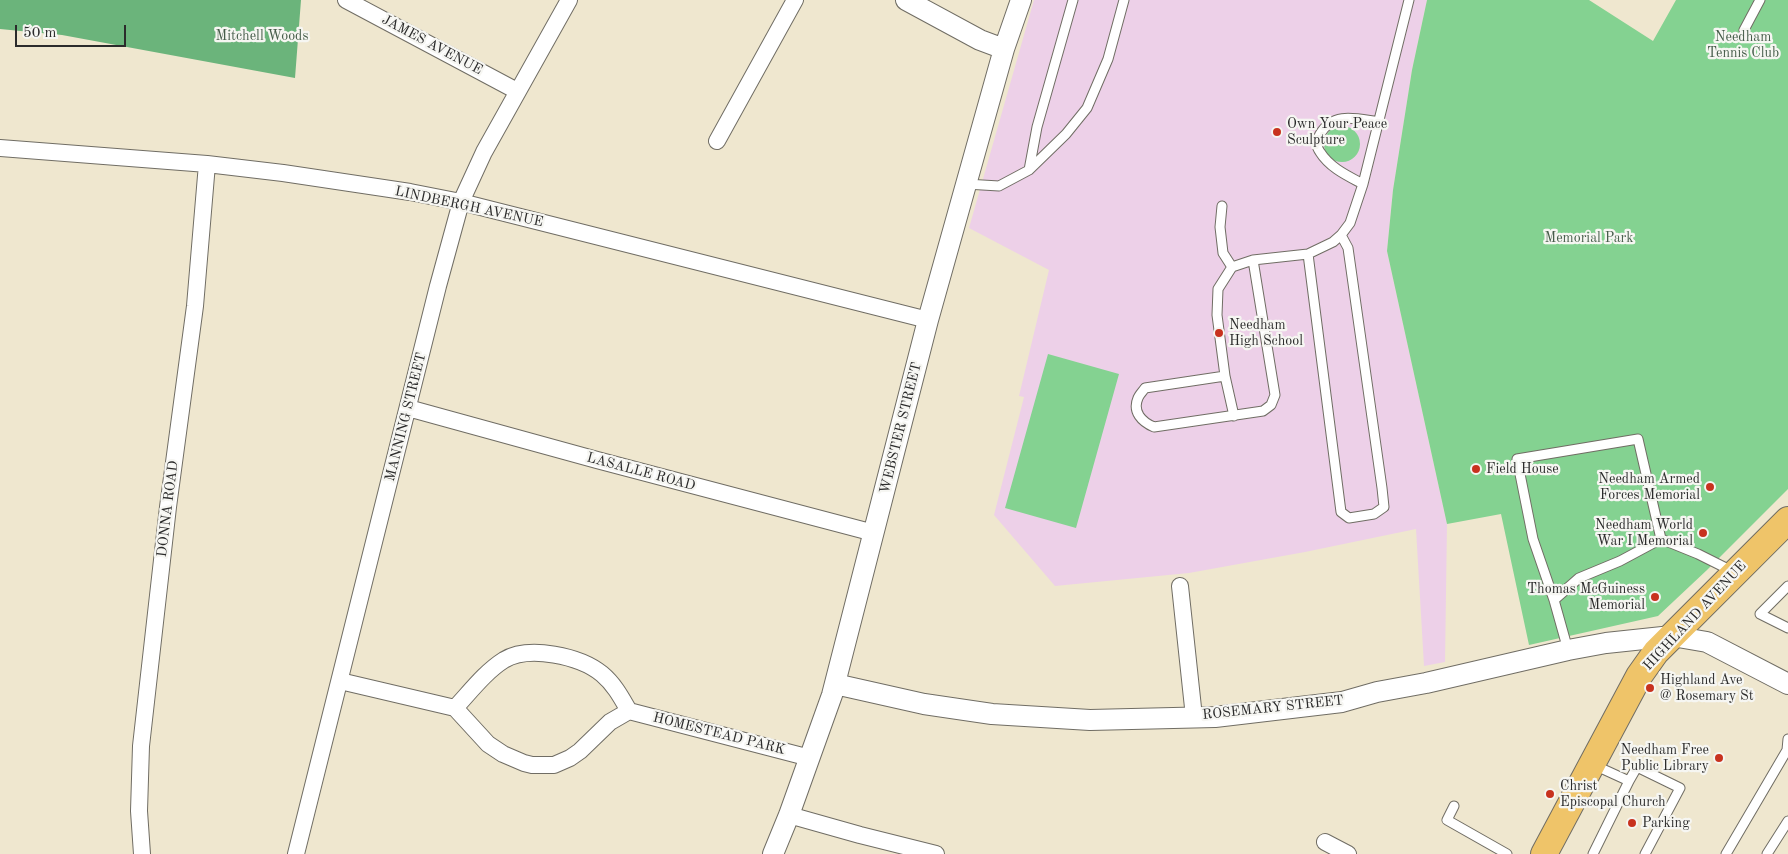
<!DOCTYPE html>
<style>
body{margin:0}
#map{position:relative;width:1788px;height:854px;overflow:hidden;background:#efe7cf;font-family:"Old Standard TT",serif}
canvas{display:block}
.scale{position:absolute;left:15px;top:25px;width:111px;height:22px;box-sizing:border-box;border:2px solid #2b2b2b;border-top:0;padding-left:6px;font-size:15px;line-height:18px;white-space:nowrap;color:#2b2b2b;-webkit-text-stroke:4px #f6f6f2;paint-order:stroke}
</style>
<div id="map">
<canvas width="1788" height="854"></canvas>
<div class="scale">50 m</div>
</div>
<script>
const ctx = document.querySelector('canvas').getContext('2d');
ctx.lineJoin = 'round';
function paint(path, color) { ctx.fillStyle = color; ctx.fill(path, 'evenodd'); }
function stroke(path, color, width, dash) { ctx.strokeStyle = color; ctx.lineWidth = width; ctx.lineCap = dash ? 'butt' : 'round'; ctx.setLineDash(dash || []); ctx.stroke(path); }
function drawText(font, color, halo, rows, align = 'center') {
  ctx.font = font + ' "Old Standard TT",serif'; ctx.lineWidth = 4.5; ctx.setLineDash([]); ctx.textBaseline = 'middle'; ctx.strokeStyle = halo; ctx.fillStyle = color; for (const [text, x, y, turn = 0] of rows) {
    ctx.save(); ctx.translate(x, y); ctx.rotate((+turn || 0) * Math.PI / 180); ctx.textAlign = isNaN(turn) ? turn : align; if (halo) ctx.strokeText(text, 0, 0); ctx.fillText(text, 0, 0); ctx.restore();
  }
}
const built = new Path2D(`
 M1034,0H1427L1412,70L1393,190L1387,251L1447,524L1445,662L1424,666L1416,529L1305,552L1189,573L1055,586L994,515L1024,397L1019,396L1049,270L969,228Z`);
const green = new Path2D(`
 M1427,0H1589L1653,41L1676,0H1788V489L1707,570L1658,616L1529,645L1501,514L1447,524L1387,251L1393,190L1412,70Z
 M1324 144a18 18 0 1 1 36 0a18 18 0 1 1-36 0Z
 M1048,354L1119,374L1076,528L1005,508Z`);
const forest = new Path2D(`
 M0,0H301L295,78L62,35L0,29Z`);
const service = new Path2D(`
 M1744,30L1760,0
 M1029,170L1037,127L1073,0
 M966,184L999,186L1029,170L1066,134L1087,108L1108,59L1124,0
 M1363,184C1348,176 1330,168 1320,152C1316,147 1317,140 1320,134C1334,111 1357,119 1379,122
 M1222,206L1220,227L1223,253L1232,267
 M1308,254L1341,512L1349,518L1374,514L1384,507L1382,488L1348,248L1341,235
 M1225,376L1145,388C1143,391 1139,395 1138,398C1132,412 1142,422 1154,427L1263,411L1271,405L1275,395L1253,260
 M1234,416L1225,376L1217,315L1218,289L1232,267L1253,260L1308,254L1333,242L1341,235L1350,223L1363,184L1409,0
 M1788,586L1760,614L1788,628
 M1554,600L1579,578L1620,561L1661,539
 M1568,650L1554,600L1533,539L1517,459L1638,439L1661,539L1698,554L1732,571
 M1594,765L1629,781L1637,767L1680,788L1645,854
 M1454,806L1447,820L1507,854
 M1593,854L1629,781
 M1726,854L1787,750L1788,739
 M1767,854L1788,821`);
const minor = new Path2D(`
 M346,0L517,91
 M717,141L795,0
 M0,148L207,164L283,173L410,192L461,202L928,320
 M408,408L597,460L874,533
 M1180,586L1194,717
 M340,681L455,708L488,744L503,754L524,763L532,765H554L570,758L580,751L610,722L629,711L810,758
 M455,708C470,692 485,672 504,660C529,645 580,656 602,674C614,684 621,697 629,711
 M789,815L860,835L936,854
 M1325,842L1348,854
 M142,854L139,811L141,746L168,507L195,306L207,164
 M296,854L438,286L461,202L484,152L569,0`);
const tertiary = new Path2D(`
 M906,0L980,40L1004,49
 M835,684L924,704L992,714L1090,720L1215,717L1342,702L1377,692L1426,683L1568,650L1606,643L1672,636L1707,642L1788,684
 M773,854L789,815L832,695L928,320L1004,49L1021,0`);
const primary = new Path2D(`
 M1544,854L1639,676L1656,652L1788,520`);
const markers = [
 [1277,132,5,"#c8321e"],
 [1219,333,5,"#c8321e"],
 [1476,469,5,"#c8321e"],
 [1710,487,5,"#c8321e"],
 [1703,533,5,"#c8321e"],
 [1655,597,5,"#c8321e"],
 [1650,688,5,"#c8321e"],
 [1719,758,5,"#c8321e"],
 [1550,794,5,"#c8321e"],
 [1632,823,5,"#c8321e"]
];
const parkNames = [
 ["Mitchell Woods",262,36],
 ["Needham",1743,37],
 ["Tennis Club",1743,53],
 ["Memorial Park",1589,238]
];
const streetNames = [
 ["JAMES AVENUE",432,45,28],
 ["LINDBERGH AVENUE",469,207,12],
 ["MANNING STREET",406,417,-76],
 ["WEBSTER STREET",901,428,-76],
 ["LASALLE ROAD",641,472,15],
 ["DONNA ROAD",168,509,-83],
 ["HIGHLAND AVENUE",1695,616,-47],
 ["ROSEMARY STREET",1273,708,-6],
 ["HOMESTEAD PARK",719,734,14]
];
const poiNames = [
 ["Own Your Peace",1287,124],
 ["Sculpture",1287,140],
 ["Needham",1229,325],
 ["High School",1229,341],
 ["Field House",1486,469],
 ["Needham Armed",1700,479,"right"],
 ["Forces Memorial",1700,495,"right"],
 ["Needham World",1693,525,"right"],
 ["War I Memorial",1693,541,"right"],
 ["Thomas McGuiness",1645,589,"right"],
 ["Memorial",1645,605,"right"],
 ["Highland Ave",1660,680],
 ["@ Rosemary St",1660,696],
 ["Needham Free",1709,750,"right"],
 ["Public Library",1709,766,"right"],
 ["Christ",1560,786],
 ["Episcopal Church",1560,802],
 ["Parking",1642,823]
];
paint(built, '#edd0e8');
paint(green, '#84d291');
paint(forest, '#6bb47b');
stroke(service, '#706d64', 11);
stroke(minor, '#706d64', 18);
stroke(tertiary, '#706d64', 22);
stroke(primary, '#706d64', 28);
stroke(service, '#fff', 9);
stroke(minor, '#fff', 16);
stroke(tertiary, '#fff', 20);
stroke(primary, '#efc469', 26);
for (const [x, y, r, color] of markers) { const dot = new Path2D(); dot.arc(x, y, r, 0, 2 * Math.PI); ctx.fillStyle = color; ctx.fill(dot); stroke(dot, '#f6f6f2', 2); }
drawText('14px', '#465d4a', '#f6f6f2', parkNames);
drawText('14px', '#2b2b2b', '#f6f6f2', streetNames);
drawText('14px', '#2b2b2b', '#f6f6f2', poiNames, 'left');
</script>
